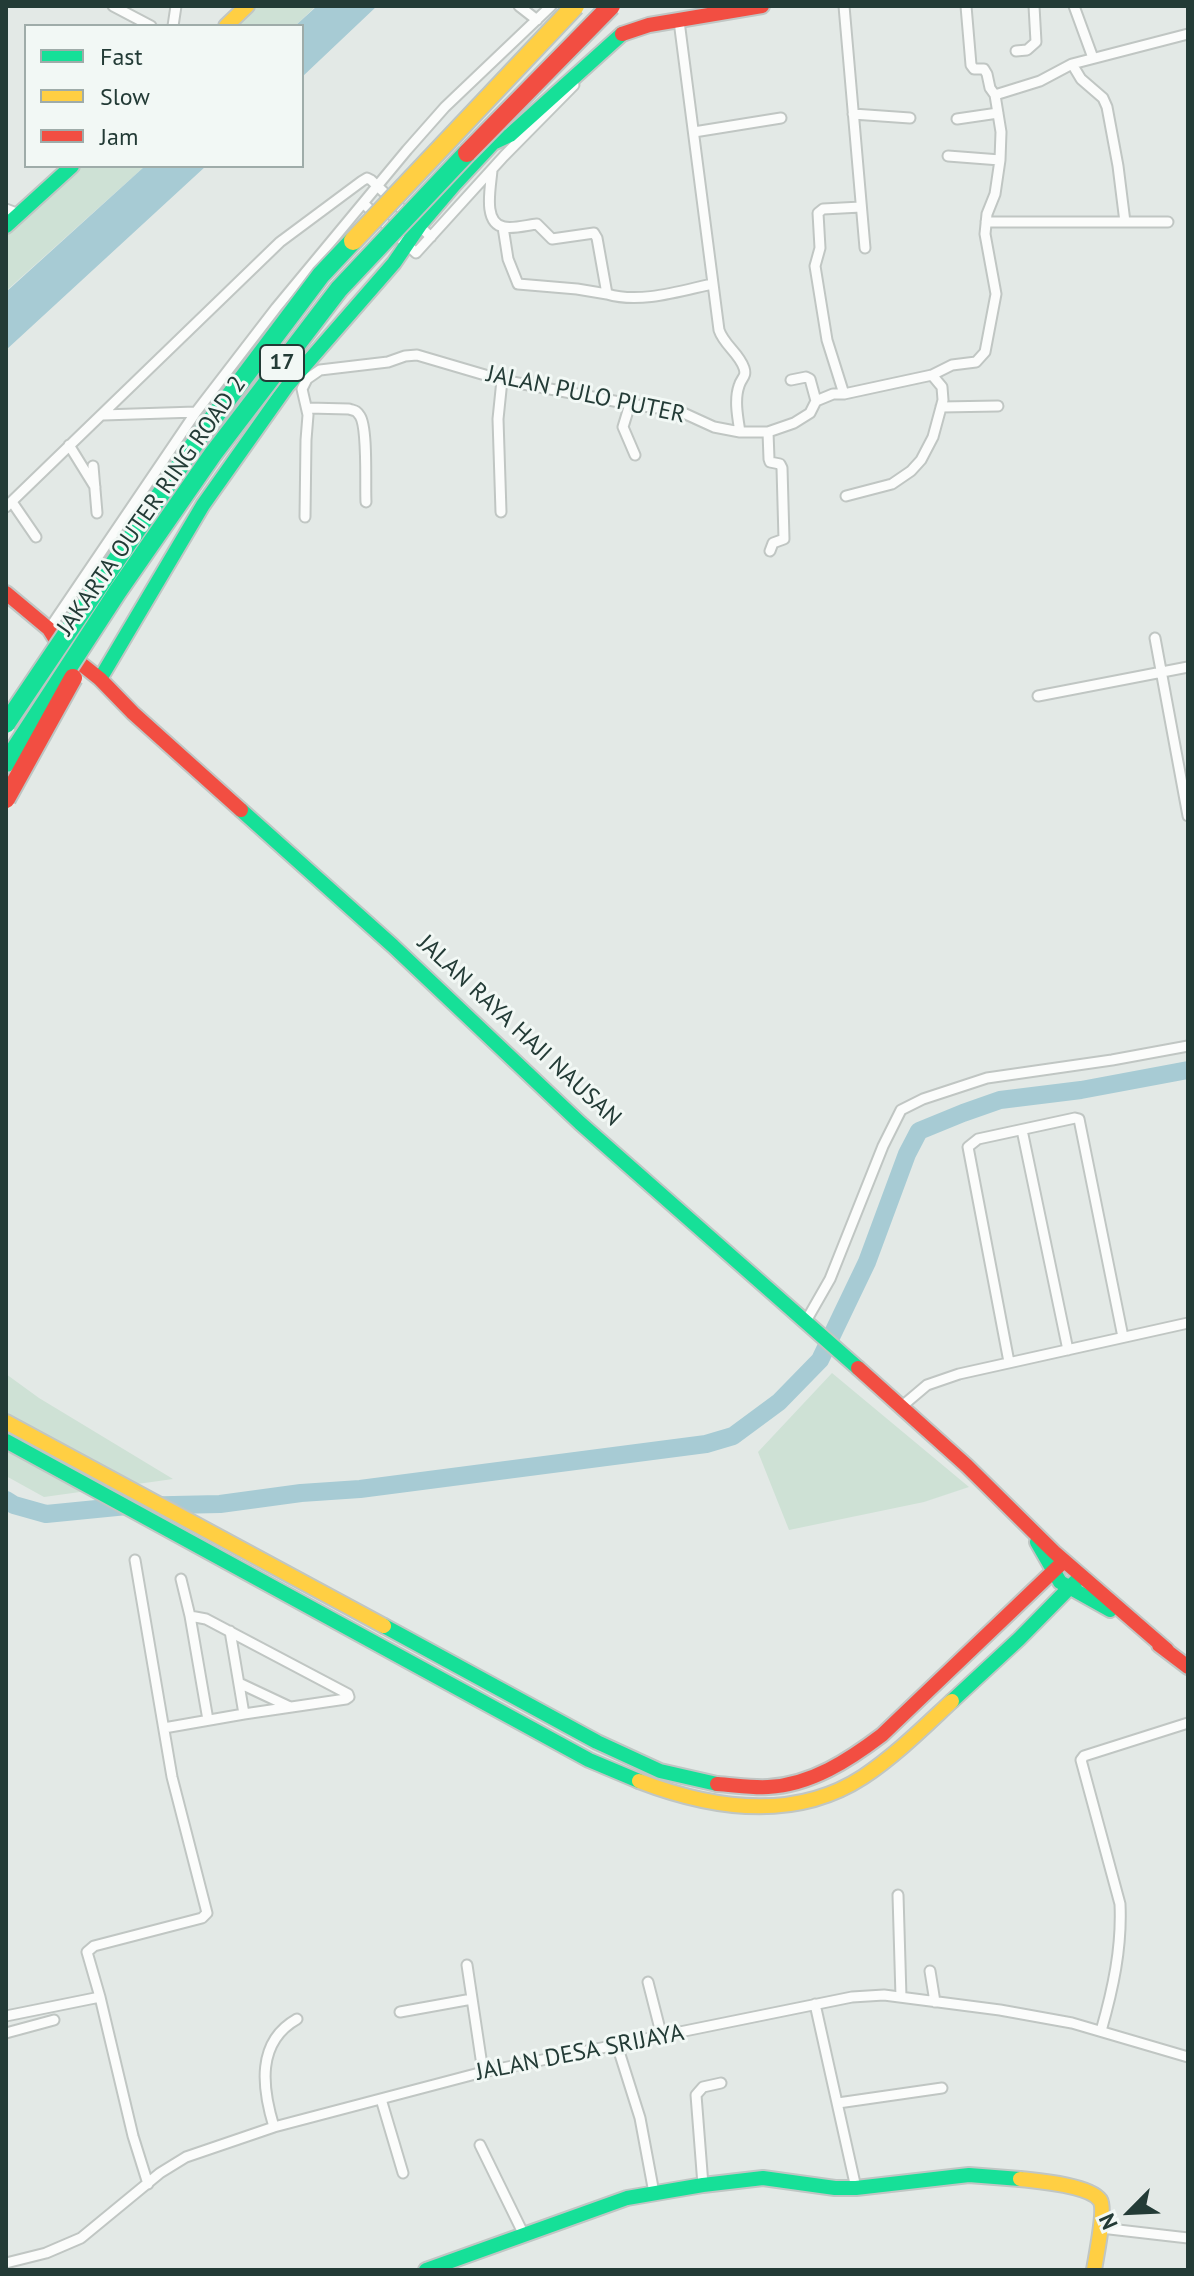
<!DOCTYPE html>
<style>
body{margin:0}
#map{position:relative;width:1194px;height:2276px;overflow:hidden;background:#e3e9e6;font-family:"PT Sans",sans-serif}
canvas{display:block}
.frame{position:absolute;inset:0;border:8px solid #233b36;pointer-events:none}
.legend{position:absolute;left:24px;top:24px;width:280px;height:144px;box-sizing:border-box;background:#f2f8f5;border:2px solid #9faca9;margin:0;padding:10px 14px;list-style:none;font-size:24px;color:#233b36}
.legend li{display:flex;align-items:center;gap:16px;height:40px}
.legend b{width:40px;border:2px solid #9faca9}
.north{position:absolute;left:1090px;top:2172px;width:80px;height:80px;-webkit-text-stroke:6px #f2f8f5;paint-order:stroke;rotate:246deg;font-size:22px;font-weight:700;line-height:32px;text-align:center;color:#233b36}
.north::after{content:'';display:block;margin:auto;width:28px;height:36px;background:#233b36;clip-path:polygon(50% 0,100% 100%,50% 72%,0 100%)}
</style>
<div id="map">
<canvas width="1194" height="2276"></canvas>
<div class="frame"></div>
<ul class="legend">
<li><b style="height:10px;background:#16e098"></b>Fast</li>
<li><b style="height:10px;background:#ffcf43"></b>Slow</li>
<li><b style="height:10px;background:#f24e42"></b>Jam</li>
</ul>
<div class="north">N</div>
</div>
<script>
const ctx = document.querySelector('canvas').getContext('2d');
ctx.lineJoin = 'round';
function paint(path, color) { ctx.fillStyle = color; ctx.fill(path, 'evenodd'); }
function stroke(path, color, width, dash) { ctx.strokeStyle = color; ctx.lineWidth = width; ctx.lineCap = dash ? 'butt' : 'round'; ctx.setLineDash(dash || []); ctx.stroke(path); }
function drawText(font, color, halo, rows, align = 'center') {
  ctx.font = font + ' "PT Sans",sans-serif'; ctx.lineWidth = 6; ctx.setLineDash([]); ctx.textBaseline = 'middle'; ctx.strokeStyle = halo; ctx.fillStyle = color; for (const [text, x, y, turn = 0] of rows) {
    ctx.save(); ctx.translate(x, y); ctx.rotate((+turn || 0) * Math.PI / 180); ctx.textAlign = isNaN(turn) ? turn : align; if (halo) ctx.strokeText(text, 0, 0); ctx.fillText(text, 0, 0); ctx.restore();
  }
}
const green = new Path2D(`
 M247,6H316L295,26H225Z
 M72,166H145L6,291V226Z
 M832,1373L969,1487L924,1502L789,1530L758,1452Z
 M6,1374L39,1398L173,1479L44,1497L6,1476Z`);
const water = new Path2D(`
 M317,6H377L302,77V26H295Z
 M145,166H206L6,350V292Z`);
const river = new Path2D(`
 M6,1500L14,1505L46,1514L127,1506L220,1504L301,1493L360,1489L706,1444L733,1436L779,1402L820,1360L867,1262L907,1154L919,1131L963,1113L1000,1100L1081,1090L1188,1070`);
const street = new Path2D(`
 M113,6L151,26
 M519,6L537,20
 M844,6L865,248
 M1074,6L1093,58
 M679,21L719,330C724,345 739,353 744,368C747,377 741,378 739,386C734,400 738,419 740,432
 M173,26L176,6
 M1016,51L1027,50L1036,42L1034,6
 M1072,64L1081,79L1103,98L1107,107L1118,166L1125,222
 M995,95L1040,81L1072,64L1188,34
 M853,114L910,118
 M957,119L998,113
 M694,132L781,118
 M948,156L1000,160
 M492,170C491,186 482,223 504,227C514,229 527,225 537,224L552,239L594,233L597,238L607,294C640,304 680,291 712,284
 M363,203L416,253L504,156L574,85
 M6,209L19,214
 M986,222H1168
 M503,227L508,259L518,284L577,289L607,294
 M791,380L806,377L810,379L816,401
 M844,394L827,340L815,266L820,248L818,213L823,209L861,207
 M630,404L623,427L635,455
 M941,407L998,406
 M308,408L349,409C355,411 356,410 360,416C368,428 365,485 366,502
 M103,415L196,412
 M768,432L769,459L770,462L780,464L782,468L784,539L773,543L770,551
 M69,445L95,487
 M93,466L97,513
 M846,496L892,484L911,471L921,460L933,437L943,400L942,387L932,375
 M12,502L36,537
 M6,507L280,242L362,181L367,178L371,180L431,237
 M501,512L498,419L502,380
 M305,517L306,440L308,415L302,389L307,379L320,370L388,362L405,356L417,355L502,380L630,404L679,411L714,427L740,432H768L794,423L810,413L816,401L833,394H844L932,375L952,365L976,362L985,352L996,294L985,234L987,214L995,194L1000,160L1001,132L995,95L990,88L987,74L984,69H974L971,65L966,6
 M49,629L196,412L276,308L407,150L445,107L551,6
 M1155,638L1188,816
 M1038,696L1188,667
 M1022,1130L1068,1350
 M806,1321L830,1279L883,1146L901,1110L923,1099L987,1078L1112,1060L1188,1046
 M1009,1362L968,1147L978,1139L1075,1118L1079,1119L1123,1337
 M901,1407L927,1385L959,1374L1188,1323
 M135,1560L172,1777L207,1913L202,1918L94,1946L87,1952L100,1997L133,2136L148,2184
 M181,1579L190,1616L208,1720
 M230,1631L244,1714
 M239,1683L290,1707
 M164,1728L244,1714L346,1699L349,1697L348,1694L206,1619L190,1616
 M898,1895L901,1997
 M467,1965L483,2072
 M930,1971L935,2002
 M648,1982L662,2037
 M815,2004L856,2188
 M400,2012L472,1999
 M6,2016L100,1997
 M1101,2031C1113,1989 1122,1948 1120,1904L1081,1760L1084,1756L1188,1723
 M6,2033L54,2020
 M617,2045L640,2118L654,2193
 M381,2099L403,2173
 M838,2103L942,2088
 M274,2127C262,2088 256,2042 297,2019
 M480,2145L524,2235
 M703,2185L696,2095L703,2087L721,2083
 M1101,2228L1188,2238
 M6,2263L46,2253L81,2238L160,2173L186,2157L274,2127L483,2072L852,1997L884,1995L1000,2010L1072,2023L1188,2057`);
const fast = new Path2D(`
 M6,226L72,166
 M100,679L203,505L287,386L394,263L420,225L454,185L493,143L510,135L622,34
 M241,810L393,946L580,1123L858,1368
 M6,1441L589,1760L639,1781
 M1037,1542L1060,1582L1110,1610
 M384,1626L597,1742L660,1771L717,1784
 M952,1701L1019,1639L1081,1576
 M426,2270L627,2198L703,2185L763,2178L835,2188H856L969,2175L1020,2179`);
const slow = new Path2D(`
 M226,26L247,6
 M6,1422L384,1626
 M639,1781C712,1809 794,1822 863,1777C896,1755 924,1727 952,1701
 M1020,2179C1038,2181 1089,2185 1100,2200C1106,2209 1096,2257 1094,2270`);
const jam = new Path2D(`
 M622,34L649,25L762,6
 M6,593L49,629L61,648L100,679L133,713L241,810
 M858,1368L967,1466L1054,1552L1167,1650
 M1159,1645L1188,1667
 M717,1784C734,1785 752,1788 768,1787C811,1785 849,1760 882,1735L1064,1561`);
const fastBridge = new Path2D(`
 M6,724L202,433L321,275L353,241
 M6,763L118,591L213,454L339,289L467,153`);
const slowBridge = new Path2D(`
 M353,241L575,6`);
const jamBridge = new Path2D(`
 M467,153L611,6
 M6,799L73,678`);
const shields = [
 [282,363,44]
];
const shieldNames = [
 ["17",282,363]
];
const streetNames = [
 ["JALAN PULO PUTER",586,395,12],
 ["JAKARTA OUTER RING ROAD 2",152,506,-55],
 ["JALAN RAYA HAJI NAUSAN",519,1031,43],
 ["JALAN DESA SRIJAYA",580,2053,-11]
];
paint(green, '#cee1d5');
paint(water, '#a7cbd4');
stroke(river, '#a7cbd4', 18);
stroke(street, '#c0c6c3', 13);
stroke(fast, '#c0c6c4', 18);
stroke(slow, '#c0c6c4', 18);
stroke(jam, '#c0c6c4', 18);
stroke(street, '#fbfcfb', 9);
stroke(fast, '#16e098', 14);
stroke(slow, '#ffcf43', 14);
stroke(jam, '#f24e42', 14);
stroke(fastBridge, '#bcc5c3', 22, []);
stroke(slowBridge, '#bcc5c3', 22, []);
stroke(jamBridge, '#bcc5c3', 22, []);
stroke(fastBridge, '#16e098', 18);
stroke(slowBridge, '#ffcf43', 18);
stroke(jamBridge, '#f24e42', 18);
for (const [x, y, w] of shields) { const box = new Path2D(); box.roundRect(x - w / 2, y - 18, w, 36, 6); ctx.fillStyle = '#f2f8f5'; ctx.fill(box); stroke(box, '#233b36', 2); }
drawText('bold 22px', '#233b36', null, shieldNames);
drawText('24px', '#233b36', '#f2f8f5', streetNames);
</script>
